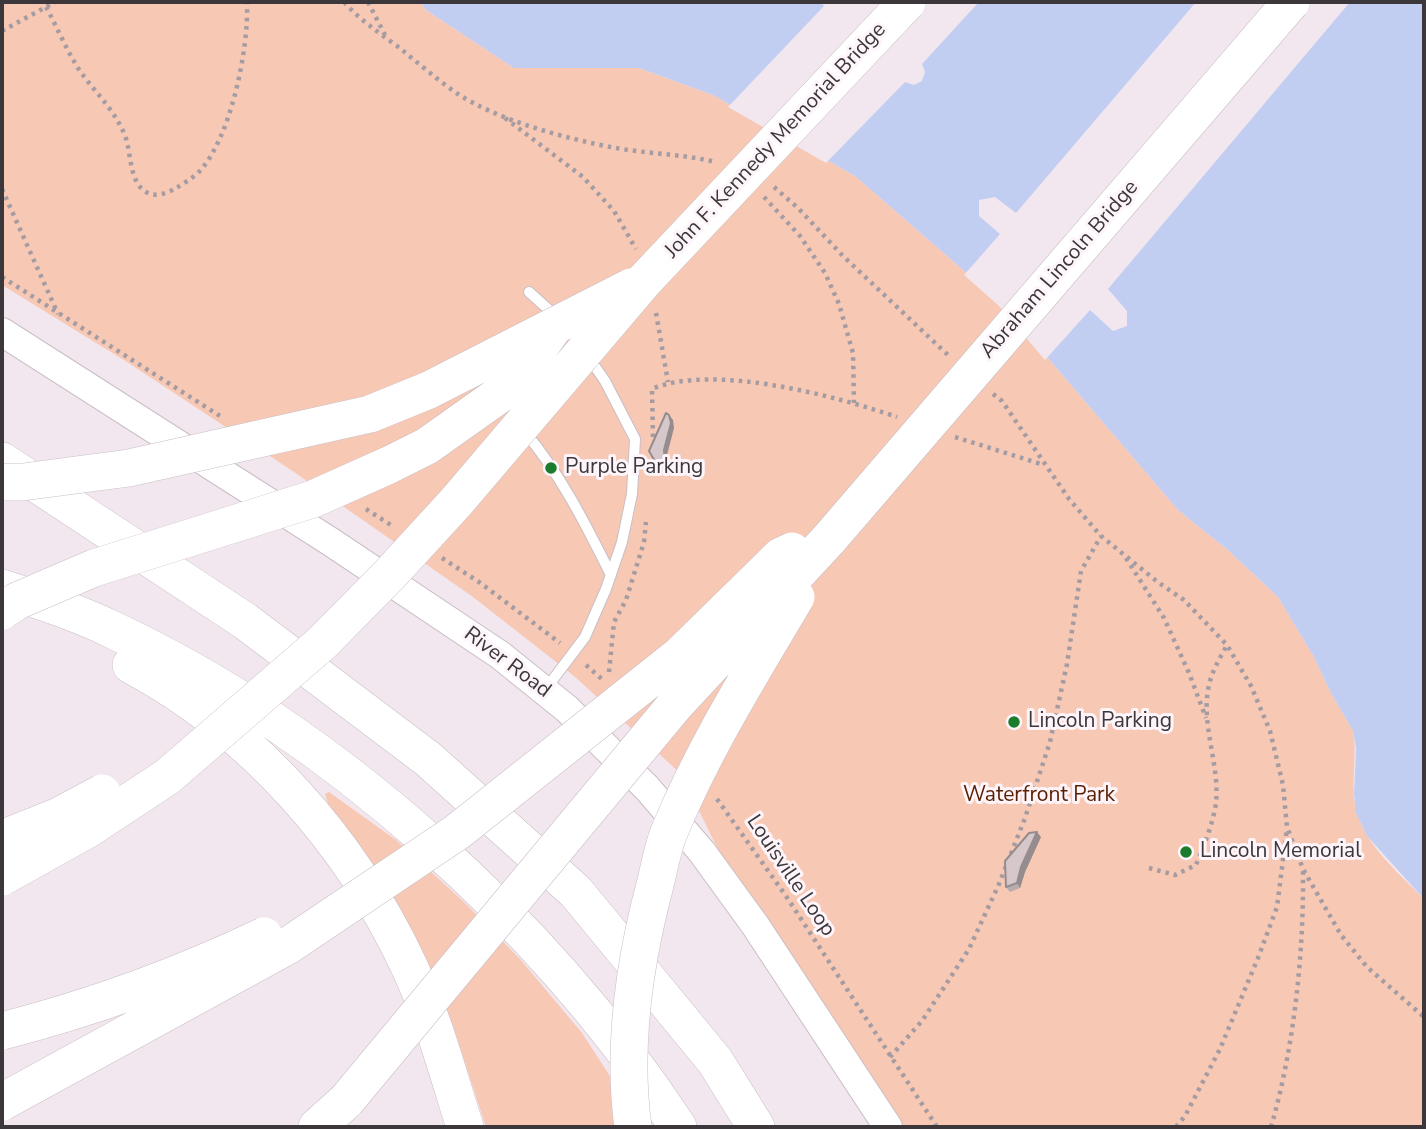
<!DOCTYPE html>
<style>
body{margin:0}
#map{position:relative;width:1426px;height:1129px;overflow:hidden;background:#f2e7ef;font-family:"Nunito Sans",sans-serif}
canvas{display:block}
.frame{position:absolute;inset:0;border:4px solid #3b373a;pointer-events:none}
</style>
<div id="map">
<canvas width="1426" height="1129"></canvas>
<div class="frame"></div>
</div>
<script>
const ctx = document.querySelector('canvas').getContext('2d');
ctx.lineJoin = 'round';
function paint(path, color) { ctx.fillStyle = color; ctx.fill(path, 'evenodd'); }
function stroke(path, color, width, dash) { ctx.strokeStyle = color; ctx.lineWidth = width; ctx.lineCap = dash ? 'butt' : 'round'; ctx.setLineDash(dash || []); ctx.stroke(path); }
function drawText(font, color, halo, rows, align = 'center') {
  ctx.font = font + ' "Nunito Sans",sans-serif'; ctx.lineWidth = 6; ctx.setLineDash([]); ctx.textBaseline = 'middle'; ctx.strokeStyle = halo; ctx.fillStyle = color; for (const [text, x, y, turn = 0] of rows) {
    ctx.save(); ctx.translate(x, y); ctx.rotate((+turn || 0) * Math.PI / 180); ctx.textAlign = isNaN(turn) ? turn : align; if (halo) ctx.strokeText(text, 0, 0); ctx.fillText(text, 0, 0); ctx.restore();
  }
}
const green = new Path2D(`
 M2,2H420L426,10L514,68H639L713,95L855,176L1000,302L1178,510L1229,551L1278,597L1314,657L1330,691L1353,731C1357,753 1352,775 1354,797C1357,839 1397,871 1424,899V1127H889L755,925L681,774L574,676L473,597L294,472L127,362L2,285Z
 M329,792L396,840L463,901L520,959L582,1033L643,1127H486L453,1026L422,954L390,892L353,836L328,804L325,794Z`);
const water = new Path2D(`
 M420,2H1424V899L1367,836L1356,813L1354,794L1356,748L1353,731L1330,691L1314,657L1278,597L1229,551L1178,510L1000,302L855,176L713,95L639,68H514L426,10Z`);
const pier = new Path2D(`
 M821,2H979L922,64L925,72L922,81L914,85L905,82L826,163L728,107L824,6Z
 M1196,2H1350L1108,289L1127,311V326L1113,331L1090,310L1045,360L998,305L964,275L1000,234L979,216V200L995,197L1016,213Z`);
const path = new Path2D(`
 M344,2C360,20 378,32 397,46C416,61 435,78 455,92C496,120 567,139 616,148C649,154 683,154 715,162
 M368,2L385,35
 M46,7C57,27 66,49 78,68C94,92 111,105 124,133C132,151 128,181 146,192C155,198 168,193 176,188C183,184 191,179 198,173C231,139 249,48 247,2
 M2,31L55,2
 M505,118L583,177L614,211L636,249
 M774,187L798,208L843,256L949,356
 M2,189L58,314
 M764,197L800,236L825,273L839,304L853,353L854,403
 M2,277L220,416
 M656,313L668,382
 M993,394L1002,401L1069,499L1101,536L1159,583L1184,600L1227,645L1251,686L1270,731L1283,785L1287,827L1303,869L1341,935L1367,967L1424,1017
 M653,437L652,389C712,363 836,396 897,417
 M955,437L1044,465
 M366,509L394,527
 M442,558L479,582L560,643
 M1126,558L1164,618L1189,673L1206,718
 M586,665L603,680
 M609,672L614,622L626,600L644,542L646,522
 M717,799L786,896L937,1127
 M1149,868L1175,875L1196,865C1204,845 1213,824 1216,803C1220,764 1200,724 1209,685C1212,671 1220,658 1227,645
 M890,1057L922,1021L969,949L999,884L1025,818L1050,742L1067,664L1081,571L1101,536
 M1176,1127L1185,1116L1220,1049L1258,958L1277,907L1287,828
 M1271,1127C1294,1048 1304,953 1303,870`);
const lane = new Path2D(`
 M529,292L558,318
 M524,431C560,473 586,525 611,575
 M545,690L585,637L606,589L622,542L632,494L635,439L605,381L587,355`);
const secondary = new Path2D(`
 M2,332L331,542L500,655L567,709L647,788L702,852L755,925L888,1127`);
const highway = new Path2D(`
 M2,461L245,621L428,759L576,892L715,1061L756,1127
 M2,588C38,600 76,612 111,629C332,732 545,924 678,1127
 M131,665C253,730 351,842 409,966C433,1017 448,1074 465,1127
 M317,1127L346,1101`);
const highwayBridge = new Path2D(`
 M2,482H23L129,468L370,414L429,390L631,287
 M2,611L17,601L94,568L313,499L389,465L427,446L513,385L553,328
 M2,839L57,817L102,793
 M2,877L88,829L167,777L322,643L391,573L457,501L645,280L907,2
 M2,1031C92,1008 180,976 264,936
 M346,1101L675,705L830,538L1291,2
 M2,1102L289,945L457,832L680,655L781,556L792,551
 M633,1127C622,1047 635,959 656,881C660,864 663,846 670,830C704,748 751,673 796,597`);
const wall = new Path2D(`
 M1041,837L1025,872L1020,888L1010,892L1006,887Z`);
const shadedWall = new Path2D(`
 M669,415L673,420L674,428L667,455L669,466L664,475L660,470Z
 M1037,832L1041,837L1025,872L1020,888L1017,883L1021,867Z`);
const building = new Path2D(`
 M666,413L669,415L671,423L664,450L665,461L660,470L649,451Z
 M1037,832L1021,867L1017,883L1006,887L1005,861L1029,833Z`);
const markers = [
 [551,468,7,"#1c7c2d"],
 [1014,722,7,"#1c7c2d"],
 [1186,852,7,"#1c7c2d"]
];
const streetNames = [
 ["John F. Kennedy Memorial Bridge",776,141,-47],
 ["Abraham Lincoln Bridge",1060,270,-49],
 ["River Road",507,663,37],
 ["Louisville Loop",790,876,56]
];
const poiNames = [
 ["Purple Parking",565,468],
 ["Lincoln Parking",1028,722],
 ["Lincoln Memorial",1200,852]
];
const parkNames = [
 ["Waterfront Park",1039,796]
];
paint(green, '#f7c8b4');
paint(water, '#c1cef2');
paint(pier, '#f2e7ef');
stroke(lane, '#c9bec5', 12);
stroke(secondary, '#c9bec5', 30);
stroke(highway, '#c9bec5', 38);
stroke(path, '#a49ca2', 4.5, [3.5, 5]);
stroke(lane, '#fff', 10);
stroke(secondary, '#fff', 28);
stroke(highway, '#fff', 37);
stroke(highwayBridge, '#c9bec5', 38, []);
stroke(highwayBridge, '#fff', 37);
paint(wall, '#b8acae');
paint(shadedWall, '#968c8d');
paint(building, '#d6c8ca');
stroke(building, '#968c8d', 2);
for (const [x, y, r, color] of markers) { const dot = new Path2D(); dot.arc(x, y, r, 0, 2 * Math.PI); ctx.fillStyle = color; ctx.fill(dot); stroke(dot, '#fef5fb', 2.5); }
drawText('21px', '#3b373a', '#fef5fb', streetNames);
drawText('21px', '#3b373a', '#fef5fb', poiNames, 'left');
drawText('21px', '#591f00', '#fef5fb', parkNames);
</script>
